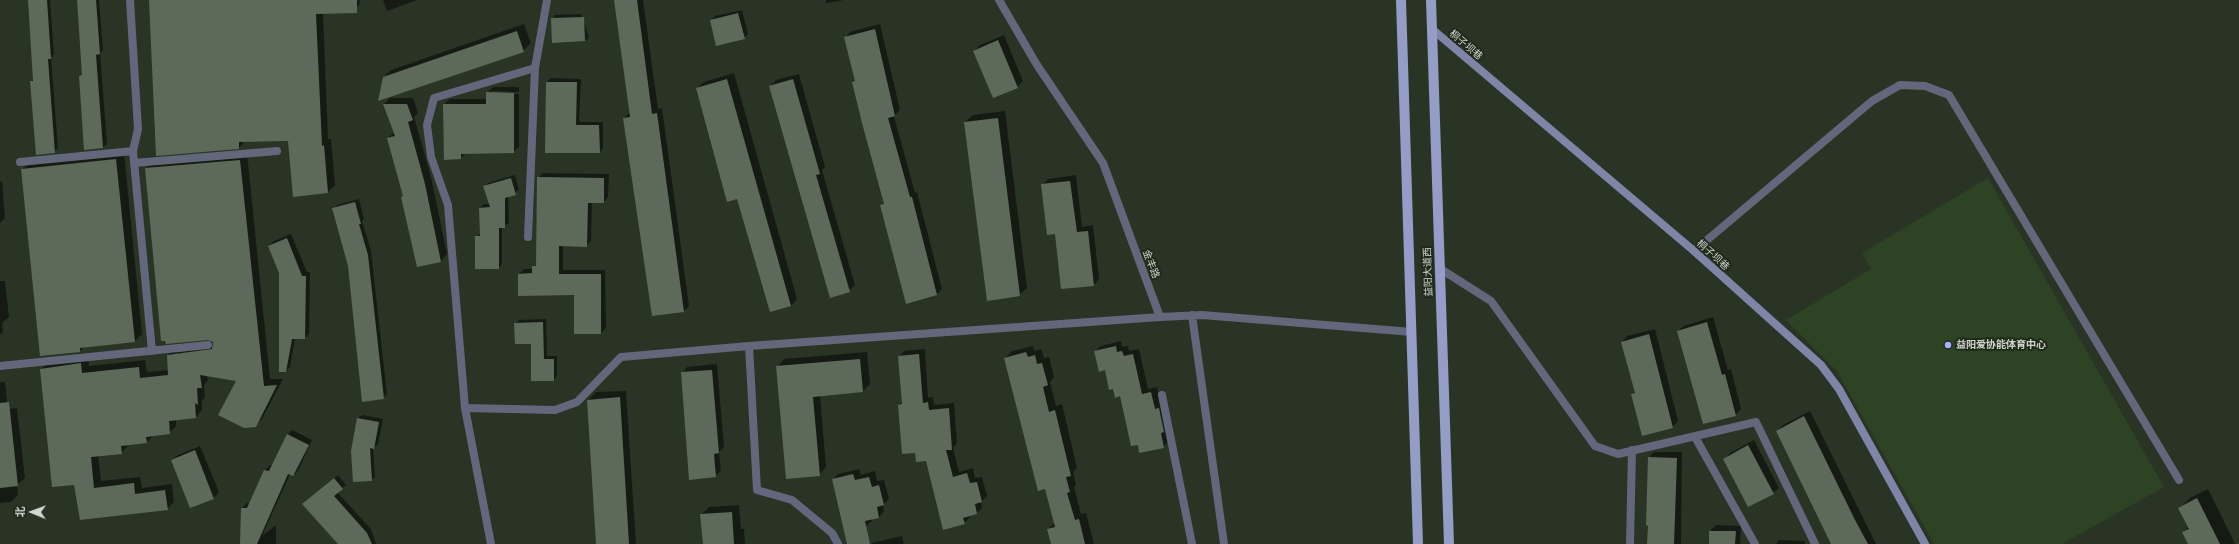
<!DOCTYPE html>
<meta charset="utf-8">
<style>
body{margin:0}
#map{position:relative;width:2239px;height:544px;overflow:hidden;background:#293425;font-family:"Golos Text","Noto Sans SC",sans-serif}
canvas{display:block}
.north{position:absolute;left:12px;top:492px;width:40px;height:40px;-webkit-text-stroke:3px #1f2a1b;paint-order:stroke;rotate:271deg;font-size:11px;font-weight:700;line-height:16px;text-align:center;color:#d0d7cd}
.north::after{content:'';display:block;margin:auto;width:14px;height:18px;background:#d0d7cd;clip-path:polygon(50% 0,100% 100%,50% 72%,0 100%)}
</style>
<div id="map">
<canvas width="2239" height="544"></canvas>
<div class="north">北</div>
</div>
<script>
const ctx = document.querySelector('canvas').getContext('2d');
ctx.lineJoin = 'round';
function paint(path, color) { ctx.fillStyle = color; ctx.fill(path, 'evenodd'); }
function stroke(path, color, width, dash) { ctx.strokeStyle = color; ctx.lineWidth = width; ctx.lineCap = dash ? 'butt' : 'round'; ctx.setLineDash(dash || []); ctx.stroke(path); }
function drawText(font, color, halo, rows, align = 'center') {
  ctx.font = font + ' "Golos Text","Noto Sans SC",sans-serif'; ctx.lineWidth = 4; ctx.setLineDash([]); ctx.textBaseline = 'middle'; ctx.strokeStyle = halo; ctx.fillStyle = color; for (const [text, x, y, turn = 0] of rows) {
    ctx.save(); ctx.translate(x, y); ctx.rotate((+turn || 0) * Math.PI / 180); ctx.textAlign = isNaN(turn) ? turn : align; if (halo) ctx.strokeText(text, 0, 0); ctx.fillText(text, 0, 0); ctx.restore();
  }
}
const green = new Path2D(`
 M1988,178L2164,487L2062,544H1934L1837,371L1786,320L1871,269L1862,253Z`);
const shadow = new Path2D(`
 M29,0H50L54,54L51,57L58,148L54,152L31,81L34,78Z
 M78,0H99L103,50L100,53L107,144L103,147L85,149L80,76L83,73Z
 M150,0H360L359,5L352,12L323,13L328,139H331L335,185L328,192L289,140L245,141L239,148Z
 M383,0H417L387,11Z
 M615,0H643L658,109L662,108L689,306L684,311L624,118L630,112Z
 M826,0H844L826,3Z
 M742,10L748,34L744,38L711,20L715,16Z
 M581,14L589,37L586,40L553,42L552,19L555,15Z
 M524,24L531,43L523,51L383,77L391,70Z
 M880,24L900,110L894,116L915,193L917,192L942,289L937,294L881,206L884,202L853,82L856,80L845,38L850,32Z
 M1004,35L1023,81L1017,87L974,51L980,45Z
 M734,73L797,299L791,306L738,198L697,88L704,82Z
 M799,74L825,167L822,170L855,285L849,291L770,86L776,80Z
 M551,78L581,79L579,122H603V148L600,152H546L547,82Z
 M493,87H519V147L513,152L466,153L461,158L444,104L450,99H487V93ZM491,91L519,92V94L491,93Z
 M390,98H413L418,113L414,117L431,177L447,254L441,261L418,266L402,197L404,195L388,138L395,132L384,104Z
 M1005,111L1027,288L1019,295L965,122L973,115Z
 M124,152L142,334L135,341L84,347L80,351L23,169L30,162Z
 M247,153L270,379H283L262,419L255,426L237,380L207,375L208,380L204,385L205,397L202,400V410L196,417L176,419V426L169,433L153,436L147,442L128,445L122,453L98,455L101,481L140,477L142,488L172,484L174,502L167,509L75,484L41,369L48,363L88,357L89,366L145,360L147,372L169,370L168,355L174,348L213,344L146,168L152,161Z
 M543,173L609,174L608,197L604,202H592L591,241L586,246L563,245V270H605L606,328L601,333L575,294L519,274L524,269H533L537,263L538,178Z
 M515,175L519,190L508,196L509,223L502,227V264L499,268L476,237L481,233L480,208L484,204H490L485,186L488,183Z
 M1076,175L1082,227L1093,225L1099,279L1094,285L1056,233L1042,185L1048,179Z
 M2,181L5,218L0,223V182Z
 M359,199L364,219L362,221L371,251L387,394L383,398L333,208L337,205Z
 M291,234L307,272H310L309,334L305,338H295L290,367L286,371L280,273L269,246L274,241Z
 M0,281H5L9,317L2,323L3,332L0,335Z
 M1713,317L1728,370L1731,369L1741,409L1735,415L1678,331L1684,326Z
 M546,319L547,356H557V376L554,380L532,343L515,324L519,320Z
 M1655,329L1678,421L1672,427L1632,395L1635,391L1622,342L1627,336Z
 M1121,341L1122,347L1128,346L1129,351L1139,349L1148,389L1157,387L1169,441L1163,447L1138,444L1120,395L1114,388L1095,351L1101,346Z
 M1033,346L1034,351L1041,349L1044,358L1049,357L1054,377L1050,382L1056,406L1062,404L1077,468L1073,472L1076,485L1074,487L1081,514L1086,513L1094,544H1052L1048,529L1055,523L1046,488L1005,358L1012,351Z
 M925,349L928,398L933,397L934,405L954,403L957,443L953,448L959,472L973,468L975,478L982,477L987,496L981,502L982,508L977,513L969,515L970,517L964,523L927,460L916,452L899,405L902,402L899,357L904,351Z
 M867,352L870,384L863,391L820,395L826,467L819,475L777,367L784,359Z
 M717,364L724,447L719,452L721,471L715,476L682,373L687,367Z
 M0,382H5L8,409L17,408L25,478L17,485L18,495L11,502L0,503Z
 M626,391L636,544H597L589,399L596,392Z
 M1810,411L1876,544H1833L1777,431L1783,425Z
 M362,415L383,419L378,444L373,448L375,477L371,480L358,418Z
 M292,430L312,440L298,471L293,475L290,474L262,536L276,525V544H241L242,508L247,503H250L265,470L270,465L272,466L287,435Z
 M1754,440L1779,488L1773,493L1725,459L1730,453Z
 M200,446L219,492L214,498L191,507L172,460L178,455Z
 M1654,452H1682L1681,544H1648L1649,457Z
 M859,469L861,475L875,471L877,481L884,480L889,499L883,505L884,511L879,517L871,518L872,521L866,526L833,480L838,474Z
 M338,475L346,485L337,492L371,529L376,544H350L307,500Z
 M2208,489L2235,544H2189L2183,532L2189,527L2180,508L2190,498Z
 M739,505L741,529H744L745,544H704L701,515L709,507Z
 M1716,525L1741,526L1740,544H1710V531Z
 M902,536L904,544H871L872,543Z
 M1779,540L1805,541V544H1776Z`);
const building = new Path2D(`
 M28,0H47L51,59H48L55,153L36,155L30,81H33Z
 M77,0H96L100,54L96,55L103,148L84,150L79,76L82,75Z
 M149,0H357V13L316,14L322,146L324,145L328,193L293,197L288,141L239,142V149L156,156Z
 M614,0H637L652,114L657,113L684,312L652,316L623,118L630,117Z
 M738,13L745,39L716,46L710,20Z
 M584,17L585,41L552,43L551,18Z
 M875,29L895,116L888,118L910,197H912L937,295L906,304L880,205L884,204L862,123L852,82L855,81L844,37Z
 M517,31L524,52L378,101L383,77Z
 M998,40L1018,88L993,98L973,51Z
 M727,79L791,306L770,312L737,199L727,202L696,88Z
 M793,79L820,174L816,175L850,292L830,298L769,86Z
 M546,82H577L576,125H599L600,153H545Z
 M486,92L514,93V153L461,154V159L444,160L443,104H486Z
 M383,104H407L413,120L408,122L425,184L441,262L417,267L401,197L403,196L387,138L395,136Z
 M998,118L1020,296L987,301L964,122Z
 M116,159L135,342L80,348V352L40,356L21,169Z
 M240,160L264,386L277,385L256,427L244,428L218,415L236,381L200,375L202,388H197L198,405L195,403L196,418L169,421L170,434L146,437L147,443L121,446L122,454L91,457L94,488L134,483L135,494L165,490L168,510L80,520L74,485L52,487L40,369L81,363L82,373L139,367L140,378L168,375L167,355L212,349L213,342L208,340L166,344L165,341H161L145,168Z
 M537,177L604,178V203H588L587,247L559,246V274H601V334H574V295L518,296V274L532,273V266H536Z
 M511,178L516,195L505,198V228H499V269H475V236H480L479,208L490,207L483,186Z
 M1070,181L1077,232L1088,231L1094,286L1061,289L1055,234L1047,235L1041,184Z
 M355,202L361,224H359L368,255L384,399L362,402L348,266L332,208Z
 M287,238L302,276H306L305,339H292L286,372H279V273L268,246Z
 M543,322L544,359H554V381H531V344H515L514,323Z
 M1707,322L1722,375L1725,374L1736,416L1703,424L1677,331Z
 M1649,334L1673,428L1642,436L1631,394L1635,393L1621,342Z
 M1116,346L1117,352L1122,351L1124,356L1133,354L1142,394L1151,392L1155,409L1159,408L1164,432L1161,433L1164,448L1139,453L1138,445L1131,446L1120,396L1115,398L1113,389L1109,390L1105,370L1099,372L1094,351Z
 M1026,352L1028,357L1035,355L1037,364L1042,363L1048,385L1043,387L1049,412L1055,410L1071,476L1066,477L1070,492L1067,493L1075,520L1079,519L1085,544H1051L1047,529L1055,527L1045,489L1038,491L1004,358Z
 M919,354L923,403L928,402L929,410L949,408L952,450H946L953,477L967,473L970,483L977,482L982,502L975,504L977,514L963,518L965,524L943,530L926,461L916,462L915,453L902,454L898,405L902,404L898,356Z
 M860,359L863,392L813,397L820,476L786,479L776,366Z
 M712,370L719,453L714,454L716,477L689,480L681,372Z
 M620,397L629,544H596L587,400Z
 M9,402L18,486L0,488V403Z
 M1804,416L1855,520L1868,544H1831L1776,431Z
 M357,418L379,422L374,449L370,448L372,481L353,482L351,451Z
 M287,434L309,445L293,476L288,474L257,544H240L241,508H247L264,470L269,471Z
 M1748,445L1774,494L1748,507L1723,459Z
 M195,450L214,499L190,508L171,460Z
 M1648,457L1677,458L1674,544H1647L1648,526L1646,525Z
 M853,474L855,480L869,477L872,487L879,485L884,505L877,507L879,518L865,521L870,544H847L832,479Z
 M334,478L343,489L334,496L367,533L372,544H338L302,504Z
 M2197,498L2220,544H2188L2182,532L2189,529L2178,508Z
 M732,512L734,544H703L700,514Z
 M1709,531H1736L1735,544H1709Z`);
const street = new Path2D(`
 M130,0L138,129L133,151L152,351
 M999,0L1037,65L1103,163L1160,317L1202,315L1412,332
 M20,162L133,151
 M134,163L277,151
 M528,237L535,68
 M1694,251L1872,101L1900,85L1925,86L1949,95L2179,480
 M1439,268L1491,301L1595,446L1618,454L1756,422L1815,544
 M1192,315L1224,544
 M749,346L757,490L792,500L832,533L838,544
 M0,366L208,345
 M1162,395L1192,544
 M465,408L555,410L577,402L621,357L749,346L1160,317
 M1695,437L1755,544
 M491,544L465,408L448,205L431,157L427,125L434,98L535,68L547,0
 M1630,544L1632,450`);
const secondary = new Path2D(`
 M1432,29L1694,251L1821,365L1839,389L1925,544`);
const primary = new Path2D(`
 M1401,0L1418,544
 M1431,0L1449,544`);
const markers = [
 [1948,345,4,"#a5b1fc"]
];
const streetNames = [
 ["桐子坝巷",1466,45,40],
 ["桐子坝巷",1713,255,42],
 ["金丰路",1151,264,69],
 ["益阳大道西",1428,272,-92]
];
const poiNames = [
 ["益阳爱协能体育中心",1956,345]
];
paint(green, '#2d4324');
paint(shadow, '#0007');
paint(building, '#5e6a59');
stroke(street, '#63677c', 8);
stroke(secondary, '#7f85a7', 8);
stroke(primary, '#959cc7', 10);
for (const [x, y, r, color] of markers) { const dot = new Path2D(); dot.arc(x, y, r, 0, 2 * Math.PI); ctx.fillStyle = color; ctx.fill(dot); stroke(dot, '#1f2a1b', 1.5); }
drawText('10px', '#d0d7cd', '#1f2a1b', streetNames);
drawText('bold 10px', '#d0d7cd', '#1f2a1b', poiNames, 'left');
</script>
